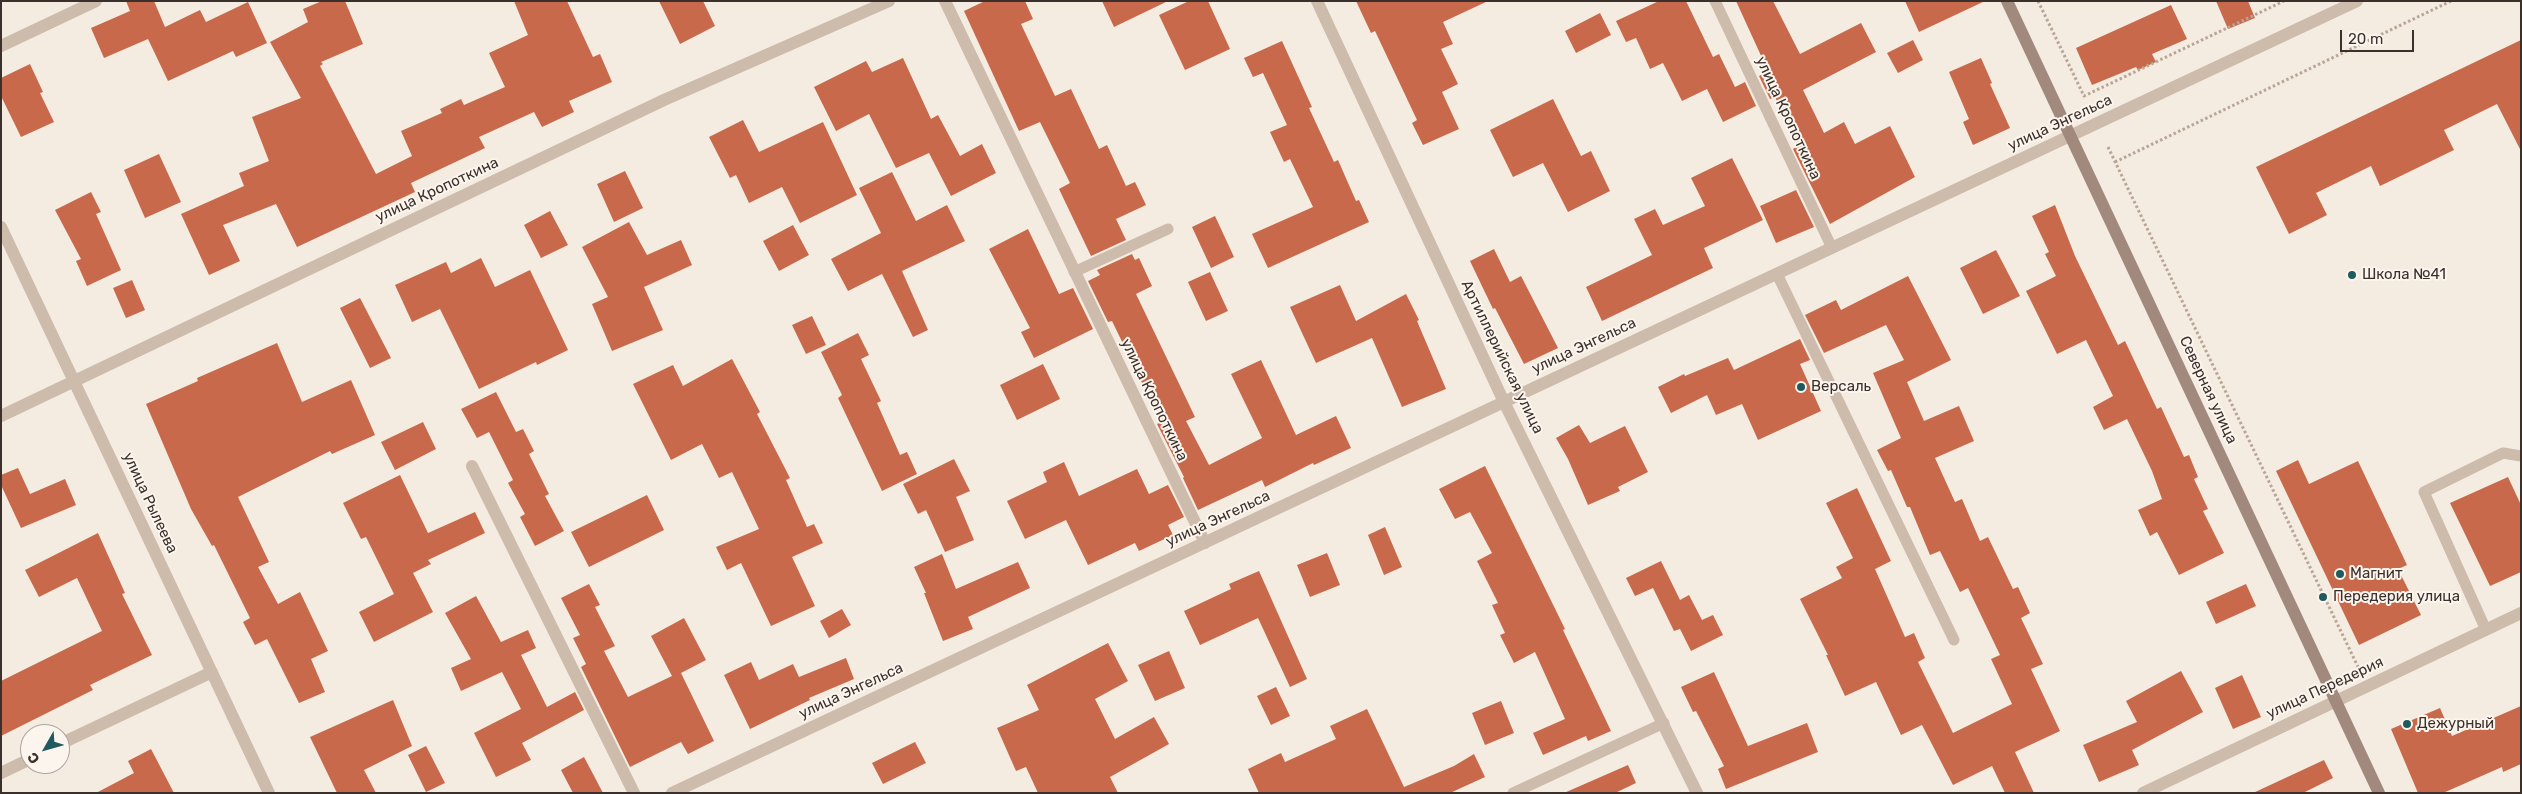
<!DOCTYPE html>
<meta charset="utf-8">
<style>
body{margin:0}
#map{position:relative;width:2522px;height:794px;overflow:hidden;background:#f4ebe1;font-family:Rubik,sans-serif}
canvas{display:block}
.frame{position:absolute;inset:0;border:2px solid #3b302b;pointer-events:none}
.north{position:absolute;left:20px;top:724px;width:50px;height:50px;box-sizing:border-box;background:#fbf5ee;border:1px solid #aea6a0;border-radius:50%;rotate:232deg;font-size:14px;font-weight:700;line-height:20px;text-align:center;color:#3b302b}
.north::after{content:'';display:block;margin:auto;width:18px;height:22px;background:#1f5a5e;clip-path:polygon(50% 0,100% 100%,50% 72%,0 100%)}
.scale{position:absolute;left:2340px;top:30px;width:74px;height:22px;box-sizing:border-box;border:2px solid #3b302b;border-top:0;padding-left:6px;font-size:15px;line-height:18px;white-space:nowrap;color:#3b302b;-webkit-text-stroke:4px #fbf5ee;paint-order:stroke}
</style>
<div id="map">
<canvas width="2522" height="794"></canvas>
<div class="frame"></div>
<div class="north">С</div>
<div class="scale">20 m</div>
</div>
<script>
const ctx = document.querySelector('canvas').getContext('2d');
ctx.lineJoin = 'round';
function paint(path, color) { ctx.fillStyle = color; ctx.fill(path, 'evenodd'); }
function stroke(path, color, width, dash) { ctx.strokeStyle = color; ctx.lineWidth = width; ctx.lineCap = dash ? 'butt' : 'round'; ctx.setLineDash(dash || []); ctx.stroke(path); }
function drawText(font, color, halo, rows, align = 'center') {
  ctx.font = font + ' Rubik,sans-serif'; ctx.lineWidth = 4; ctx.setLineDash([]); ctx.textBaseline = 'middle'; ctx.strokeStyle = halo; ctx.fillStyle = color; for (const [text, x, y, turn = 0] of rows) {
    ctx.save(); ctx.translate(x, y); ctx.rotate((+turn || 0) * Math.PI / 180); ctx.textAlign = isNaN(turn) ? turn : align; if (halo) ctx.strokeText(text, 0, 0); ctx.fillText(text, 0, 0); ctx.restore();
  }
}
const building = new Path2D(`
 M126,1H154L165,27L200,10L206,22L248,2L267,43L236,57L233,51L168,81L148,39L104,58L91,28L130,11Z
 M322,1H345L363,44L321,62L323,64L320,66L376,174L412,156L401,131L442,113L440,109L461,99L464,105L505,87L489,53L528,35L514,1H567L593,57L600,54L612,82L569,101L574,112L542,127L534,112L479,137L485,148L411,183L415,192L297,247L276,204L223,225L240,261L209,275L181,214L244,186L239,173L269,161L252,117L301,98L270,42L308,22L303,9Z
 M659,1H703L715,26L680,44Z
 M985,1H1025L1033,19L1021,24L1055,96L1071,89L1099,149L1107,145L1126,186L1135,182L1146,205L1116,219L1126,240L1091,256L1059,189L1070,183L1040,122L1019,131L964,11Z
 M1102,1H1168L1114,27Z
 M1189,1H1208L1230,49L1185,70L1159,15Z
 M1356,1H1488L1443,22L1453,44L1441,49L1458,84L1442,92L1459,129L1423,145L1412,123L1417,120L1375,31L1371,33Z
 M1659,1H1686L1713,57L1719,54L1735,87L1745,82L1756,106L1723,122L1707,89L1682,101L1663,63L1650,69L1636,38L1626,42L1616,21Z
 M1736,1H1773L1800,54L1861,23L1876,52L1803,90L1824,133L1844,122L1855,144L1890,126L1915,177L1830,224L1793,149L1798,146L1775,97L1770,99L1759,76L1768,71Z
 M1905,1H1985L1919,32Z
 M2216,1H2248L2255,18L2228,29Z
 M2171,5L2187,39L2152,54L2156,62L2138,70L2136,67L2092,85L2076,48Z
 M1600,13L1611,35L1576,53L1565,31Z
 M1913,40L1923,60L1898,73L1887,53Z
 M2521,40V151L2497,104L2444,130L2454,150L2380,186L2371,166L2316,193L2327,215L2289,234L2256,167Z
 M1282,41L1312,107L1309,108L1334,162L1338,160L1356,201L1359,200L1369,222L1268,268L1252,234L1313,207L1290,159L1284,162L1270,132L1287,125L1263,73L1253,77L1244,58Z
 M903,58L931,119L938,115L960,156L982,144L996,173L951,196L929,153L896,168L869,114L836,131L814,87L866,61L872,72Z
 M1981,58L1992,83L1990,84L2010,128L1973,145L1963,122L1969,119L1949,72Z
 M30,64L43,92L40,93L54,122L21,137L1,96V78Z
 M1553,99L1581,156L1591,151L1610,191L1568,212L1543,163L1513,177L1490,130Z
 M743,120L759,152L823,122L857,195L800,223L782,187L749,203L736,175L730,178L709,137Z
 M159,154L181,202L145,218L124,170Z
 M1732,158L1763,220L1704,248L1713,268L1602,321L1586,287L1652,255L1634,219L1655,209L1663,225L1705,206L1691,178Z
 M625,171L643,208L614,222L597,184Z
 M892,172L916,221L947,205L965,241L902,271L928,330L913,337L882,274L848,291L831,259L881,233L859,188Z
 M1796,190L1814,227L1776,243L1760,206Z
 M91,192L101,212L96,214L121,270L87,286L76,261L81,259L55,210Z
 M2055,205L2075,256L2118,345L2125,341L2157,409L2161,407L2184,457L2189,455L2198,477L2194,479L2208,509L2203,511L2224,553L2179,575L2157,532L2150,536L2138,510L2162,499L2152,471L2127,419L2104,430L2093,407L2113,396L2086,340L2057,354L2026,291L2056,276L2045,254L2049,252L2032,216Z
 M550,211L568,245L541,258L524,225Z
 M1215,216L1234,257L1211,268L1192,227Z
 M629,222L647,255L681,240L692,265L644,287L663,330L612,351L592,304L608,297L582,247Z
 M793,225L809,255L779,271L763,241Z
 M1028,229L1059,294L1073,288L1093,329L1034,358L1021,332L1030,328L989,249Z
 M1494,249L1510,282L1521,276L1558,348L1524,364L1495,308L1493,309L1470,261Z
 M1996,250L2020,296L1983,314L1960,268Z
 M1132,254L1135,260L1139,258L1152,286L1136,294L1195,417L1186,421L1209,465L1262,438L1231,374L1261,360L1296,435L1336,416L1351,448L1314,465L1313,463L1265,487L1262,480L1198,510L1183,478L1184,477L1157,424L1161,422L1112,321L1108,322L1088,281L1100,275L1097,270Z
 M481,258L495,287L530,270L568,350L537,365L536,362L479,389L440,309L412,322L395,285L446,262L451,273Z
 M1210,272L1228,311L1206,321L1188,282Z
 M1908,276L1951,360L1907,382L1924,421L1959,406L1974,441L1935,458L1955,502L1962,499L1980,541L1988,537L2013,589L2018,587L2030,613L2021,618L2043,664L2031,669L2060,731L2015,752L2034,793H2005L1992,766L1953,785L1922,725L1901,735L1876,682L1845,696L1826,655H1828L1800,599L1842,578L1836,567L1853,558L1826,503L1857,488L1891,561L1875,569L1905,637L1914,633L1925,658L1918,662L1953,733L2012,704L1991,659L2000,655L1968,588L1960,592L1940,551L1930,555L1910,507H1907L1891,470L1888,471L1877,450L1901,438L1873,373L1904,360L1886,325L1824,353L1805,315L1836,300L1841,310Z
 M132,280L145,310L126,318L113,288Z
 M1340,285L1356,321L1406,294L1419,320L1417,321L1446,389L1402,407L1372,338L1316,363L1290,307Z
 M360,298L391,358L370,368L340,308Z
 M812,316L826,345L806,354L792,325Z
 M858,333L869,355L861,359L881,401L877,403L900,455L907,452L917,474L882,491L838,398L842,395L821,352Z
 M1800,339L1810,360L1800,364L1821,411L1758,440L1742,404L1716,415L1707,395L1671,413L1658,387L1684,374L1685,376L1728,358L1734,370Z
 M277,343L302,402L351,380L375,435L332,454L330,451L238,497L269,562L258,567L278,604L300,592L328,651L311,659L325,692L299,703L267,639L255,645L243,622L250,618L214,545L212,546L191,509L146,404L198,381L197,378Z
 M732,359L760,412L757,414L790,478L786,480L807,527L814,524L823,543L792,557L815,606L771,626L741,563L727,570L716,547L759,529L732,472L719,478L702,444L671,460L633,384L673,365L683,386Z
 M1043,364L1060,399L1017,420L1000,385Z
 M496,392L516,432L523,429L534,451L529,454L549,494L545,496L564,531L535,546L520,517L525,514L508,483L513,480L489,432L477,438L461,409Z
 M423,422L436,449L395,470L381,442Z
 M1579,425L1590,443L1625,426L1648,472L1618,487L1620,491L1588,505L1568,459L1556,438Z
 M954,459L970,491L956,497L974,540L945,552L926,510L918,514L903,484Z
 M2298,460L2309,484L2358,461L2407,565L2398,569L2421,615L2359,645L2276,471Z
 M1064,462L1079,496L1137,469L1149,494L1168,485L1184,517L1168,525L1173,535L1139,551L1135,543L1088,565L1066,520L1025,539L1007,501L1047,482L1043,472Z
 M1485,466L1565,629L1563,630L1611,731L1588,741L1586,736L1543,755L1533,733L1565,719L1535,652L1514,663L1500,635L1505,633L1492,605L1498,603L1477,561L1492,553L1470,512L1455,519L1439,489Z
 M18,468L30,494L65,479L76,505L21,528L1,485V475Z
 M400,475L428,533L475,512L485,533L428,560L431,564L413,573L433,612L374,642L359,612L394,594L366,537L361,539L343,503Z
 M2508,477L2521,505V572L2490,586L2450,503Z
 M647,495L664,530L589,567L571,532Z
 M1385,527L1402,567L1384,575L1368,535Z
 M98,533L125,593L122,594L152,655L90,685L93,690L1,736V681L102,631L77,578L39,597L25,570Z
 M1327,553L1340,585L1310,597L1297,565Z
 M942,554L956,589L1018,562L1030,588L968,617L973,629L943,641L924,593H926L914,567Z
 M1661,561L1680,600L1689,595L1702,620L1713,615L1723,635L1691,651L1680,629L1674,631L1653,588L1635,596L1626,578Z
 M1259,571L1307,679L1290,687L1258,618L1200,645L1184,611L1231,589L1229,584Z
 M589,584L600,605L595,607L615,646L604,651L628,697L672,676L651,636L684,618L706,660L681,673L714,741L688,754L681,742L630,767L581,667L586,664L573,638L580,635L561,598Z
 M2246,584L2256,606L2216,624L2206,602Z
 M476,596L501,642L528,630L536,648L521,655L547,707L575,692L584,710L522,743L531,760L496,777L474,733L521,709L502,672L461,691L451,668L471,659L445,613Z
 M842,609L851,625L829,638L820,621Z
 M1108,643L1128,681L1095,699L1115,739L1154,717L1169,744L1110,777L1118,793H1038L1026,767L1016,771L997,728L1039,710L1027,685Z
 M1169,651L1185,688L1155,701L1138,665Z
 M846,658L854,679L809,698L810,700L750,729L724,675L751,662L759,680L793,664L799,677Z
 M2181,671L2203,712L2132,750L2139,765L2099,782L2083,745L2137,722L2126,701Z
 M1714,672L1748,746L1807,723L1818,752L1726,789L1718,769L1724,766L1696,711L1693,712L1681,687Z
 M2242,675L2261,717L2233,729L2215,688Z
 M1276,687L1290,716L1271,725L1257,696Z
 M393,700L412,746L364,770L376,793H337L310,737Z
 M1501,701L1514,733L1485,745L1472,713Z
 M2521,706V764L2503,772L2502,767L2443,793H2418L2391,729L2440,708L2452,736Z
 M1367,709L1404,787L1454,766L1474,754L1485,777L1450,793H1259L1248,769L1281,753L1285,762L1336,739L1330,726Z
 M915,742L926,763L883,784L872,763Z
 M426,746L445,783L426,792L408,755Z
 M151,749L174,793H96L134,773L128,761Z
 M584,757L593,774L603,793H573L561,770Z
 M2324,760L2333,778L2303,793H2253Z
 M1628,765L1636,783L1615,793H1564Z`);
const path = new Path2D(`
 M2038,1L2084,96L2284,1
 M2108,147L2359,669
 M2115,162L2451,1`);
const lane = new Path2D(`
 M1715,1L1832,248
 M1074,272L1168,229
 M1777,274L1954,640
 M2486,630L2424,492L2503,453L2521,456
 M1513,793L1664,723`);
const street = new Path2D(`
 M945,1L1205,543
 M1317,1L1504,402L1697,793
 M1,46L96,1
 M1,227L269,793
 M1,416L664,100L889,1
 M472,466L634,793
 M60,744L212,672
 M1,773L30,759
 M672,793L2357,1
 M2143,793L2521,613`);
const secondary = new Path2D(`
 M2007,1L2379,793`);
const markers = [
 [2352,275,5,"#1f5a5e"],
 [1801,387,5,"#1f5a5e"],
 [2340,574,5,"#1f5a5e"],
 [2323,597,5,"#1f5a5e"],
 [2407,724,5,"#1f5a5e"]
];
const streetNames = [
 ["улица Кропоткина",1788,118,65],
 ["улица Энгельса",2060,123,-25],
 ["улица Кропоткина",437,190,-25],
 ["улица Энгельса",1584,346,-25],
 ["Артиллерийская улица",1502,357,64],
 ["Северная улица",2208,390,65],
 ["улица Кропоткина",1154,400,64],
 ["улица Рылеева",150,503,65],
 ["улица Энгельса",1218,519,-25],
 ["улица Передерия",2325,688,-25],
 ["улица Энгельса",851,691,-25]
];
const poiNames = [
 ["Школа №41",2362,275],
 ["Версаль",1811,387],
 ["Магнит",2350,574],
 ["Передерия улица",2333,597],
 ["Дежурный",2417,724]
];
paint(building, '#c8694b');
stroke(path, '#b9a596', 3, [2.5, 2.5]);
stroke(lane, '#cdbbac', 11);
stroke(street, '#cdbbac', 12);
stroke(secondary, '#a18a7d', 12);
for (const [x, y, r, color] of markers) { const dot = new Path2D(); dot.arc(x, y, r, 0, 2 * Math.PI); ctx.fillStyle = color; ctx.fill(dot); stroke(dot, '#fbf5ee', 2); }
drawText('15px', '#3b302b', '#fbf5ee', streetNames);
drawText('15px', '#3b302b', '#fbf5ee', poiNames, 'left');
</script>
